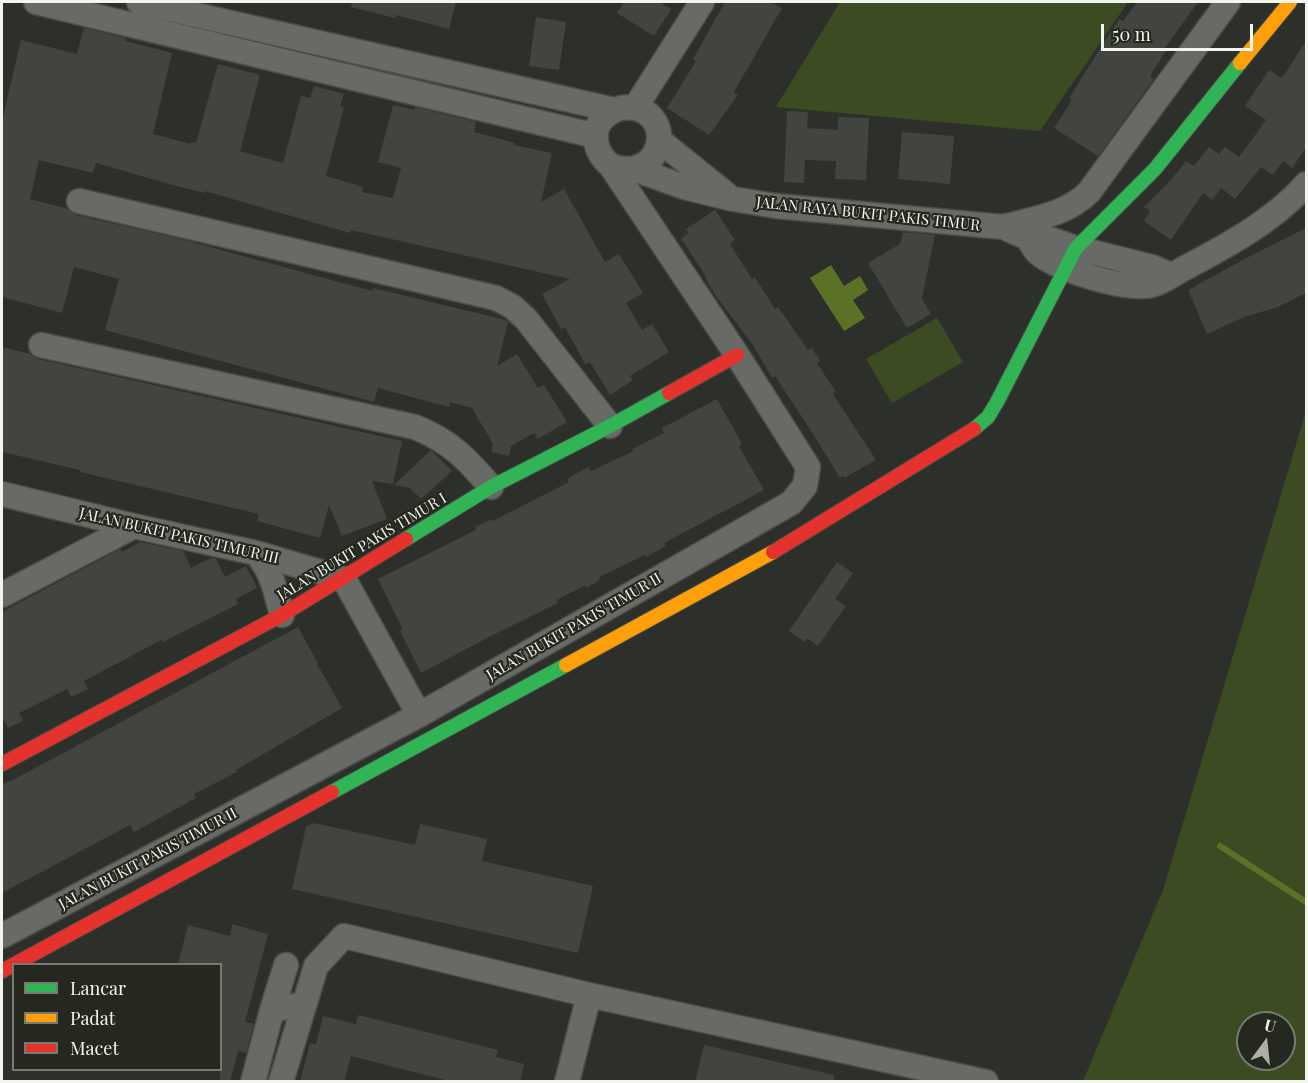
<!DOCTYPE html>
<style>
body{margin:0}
#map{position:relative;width:1308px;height:1083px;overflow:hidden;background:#2d302a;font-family:"Playfair Display",serif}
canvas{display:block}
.frame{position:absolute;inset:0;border:3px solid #f2f5ee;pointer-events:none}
.legend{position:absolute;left:12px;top:963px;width:210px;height:108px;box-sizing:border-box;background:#24281e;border:2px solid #767a71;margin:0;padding:8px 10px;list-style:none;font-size:18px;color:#f2f5ee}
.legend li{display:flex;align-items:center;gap:12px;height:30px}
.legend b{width:30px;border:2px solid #767a71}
.north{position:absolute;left:1236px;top:1011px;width:60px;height:60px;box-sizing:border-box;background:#24281e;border:2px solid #767a71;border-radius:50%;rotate:15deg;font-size:16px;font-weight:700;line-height:24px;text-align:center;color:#f2f5ee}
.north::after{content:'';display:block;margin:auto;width:21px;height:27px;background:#adb0a9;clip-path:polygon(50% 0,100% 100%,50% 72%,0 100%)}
.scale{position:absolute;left:1101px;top:24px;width:152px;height:27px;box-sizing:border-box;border:3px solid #f2f5ee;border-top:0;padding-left:8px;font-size:18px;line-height:21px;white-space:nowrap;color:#f2f5ee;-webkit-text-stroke:4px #24281e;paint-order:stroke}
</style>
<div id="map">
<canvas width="1308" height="1083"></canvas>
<div class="frame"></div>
<ul class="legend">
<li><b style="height:8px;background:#30b455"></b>Lancar</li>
<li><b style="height:8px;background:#ff9f0a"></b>Padat</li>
<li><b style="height:8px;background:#e5322d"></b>Macet</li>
</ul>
<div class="north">U</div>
<div class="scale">50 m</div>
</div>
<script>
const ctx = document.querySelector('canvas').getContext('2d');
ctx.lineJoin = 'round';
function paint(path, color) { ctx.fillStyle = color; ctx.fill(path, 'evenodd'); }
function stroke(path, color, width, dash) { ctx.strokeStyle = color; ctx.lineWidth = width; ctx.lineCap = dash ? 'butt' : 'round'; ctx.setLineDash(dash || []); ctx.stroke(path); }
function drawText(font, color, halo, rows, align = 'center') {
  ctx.font = font + ' "Playfair Display",serif'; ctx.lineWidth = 4.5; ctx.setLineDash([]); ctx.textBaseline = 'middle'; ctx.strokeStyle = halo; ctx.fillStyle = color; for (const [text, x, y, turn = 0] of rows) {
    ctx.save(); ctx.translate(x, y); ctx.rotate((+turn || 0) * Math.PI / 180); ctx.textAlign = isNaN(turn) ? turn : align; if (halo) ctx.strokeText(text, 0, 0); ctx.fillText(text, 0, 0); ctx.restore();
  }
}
const green = new Path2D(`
 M840,2H1128L1040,131L776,107Z
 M937,318L963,362L892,403L866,359Z
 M1306,411V1081H1083L1163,890ZM1248,1023H1284V1059H1248Z`);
const water = new Path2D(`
 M831,265L844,286L860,276L868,290L853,300L865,318L844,331L810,278Z`);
const stream = new Path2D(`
 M1220,846L1306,902`);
const building = new Path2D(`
 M352,2H456L449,29L396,15L395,18L351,7Z
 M624,2H659L671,9L654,36L617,13Z
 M725,2H770L782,8L734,92L738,95L709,135L667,108L696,61L693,59Z
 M1137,2H1198L1165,48L1167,49L1150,76L1154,79L1098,156L1054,128L1072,100L1069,98L1105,41L1119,19L1123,21Z
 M536,17L566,22L559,70L529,66Z
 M84,28L126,38L125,41L172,53L153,134L191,144V142L196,143L218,64L260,75L240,151L283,163L301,96L310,98L314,86L344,94L340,106L344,107L326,176L363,187L362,192L393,198L401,168L378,162L393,105L415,110V107L476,122L474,132L515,143L514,145L552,153L541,202L564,189L605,262L619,254L643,293L626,303L642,330L652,324L669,352L630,376L633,380L610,395L590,362L585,364L565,327L561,329L542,294L570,279L351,230L350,233L205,191V193L176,186L96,163L93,173L39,160L30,199L68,209L76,215L177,238L372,291L373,288L506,320L508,322L497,366L517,354L538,388L544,385L567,422L538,439L534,433L511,446L509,456L491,452L493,444L472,408L450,402L449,407L378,388L374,402L105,330L119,279L74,267L62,313L2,297V121L21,40L77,54Z
 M1306,41V148L1292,168L1283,161L1273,175L1261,167L1235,199L1221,188L1212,200L1203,193L1171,240L1144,221L1150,211L1144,207L1170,181L1186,161L1194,166L1209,147L1219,154L1225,147L1239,157L1266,120L1245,106L1269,70L1282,78Z
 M787,111L808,112L807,128L838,130V117L869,118L866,180L835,179L836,161L805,160L804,183L784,182Z
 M902,132L954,136L950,184L898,179Z
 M715,210L735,240L730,244L752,279L755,277L775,309L778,307L808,350L812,348L820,361L817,363L836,392L833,394L876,460L844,478L843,476L840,478L815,437L775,376L772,378L753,345L716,296L705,278L706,277L681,238L689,233L686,229Z
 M1306,228V293L1278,307L1244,317L1207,334L1188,290L1252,255Z
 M903,232L935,235L922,298L931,314L907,328L868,263L900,244Z
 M2,347L30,354L38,359L402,441L393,484L372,481L387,519L342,536L329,505L320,538L257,521L259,514L80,472V470L2,452Z
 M717,399L742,444L739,446L764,490L664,543L666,546L646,557L645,555L599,577L600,580L586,588L585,585L557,600L558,603L491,636L421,673L400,631L403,630L378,579L476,530L475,527L492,519L493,521L569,482L567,479L588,467L591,471L634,451L632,449L664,433L662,428Z
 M431,450L452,471L421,499L410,488L394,485Z
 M140,542L183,551L191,568L211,558L216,559L225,577L246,566L257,588L236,599L238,604L163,642L161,640L84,681L88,689L71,697L67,689L19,713L23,721L8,728L2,717V612L120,549L122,552Z
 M837,562L853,573L835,599L846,606L818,646L807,638L805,642L789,631Z
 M298,627L318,663L317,664L342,708L236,770L237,772L194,794L196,798L134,832L130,825L2,893V783L11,781Z
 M314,823L415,845L420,824L487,839L482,861L593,886L578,953L292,889L306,827Z
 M232,924L268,934L245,1022L254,1024L246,1053L238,1051L230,1082H220V964H178L188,925L230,936Z
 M358,1015L498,1050L496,1057L524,1064L520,1082H453L351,1056L344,1082H300L310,1043L316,1044L323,1016L356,1024Z
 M704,1045L834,1075V1082H695Z`);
const street = new Path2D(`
 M36,2L596,136
 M139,2L614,110
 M635,108L702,2
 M659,140L726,194
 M634,169L684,187L733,199L776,206L1003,227L1028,238H1047L1076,248L1152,267L1171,275
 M79,201L496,298L513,307L526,319L610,426
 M1003,227C1033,219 1066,215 1089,192L1228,2
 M1028,238C1031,243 1034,249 1038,253C1058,270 1130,293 1155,284C1164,281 1174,274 1183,269C1225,247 1275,220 1306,184
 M41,345L415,427C450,441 467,459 491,487
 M2,494L134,526L256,553L344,579L419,715
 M256,553C273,573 275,590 282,615
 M2,595L134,526
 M2,936L419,715L791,503L805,486L808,467L737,355L611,166C595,153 588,129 607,115C614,109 623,106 633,108C677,115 662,184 611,166
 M272,1010L286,965
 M253,1082L272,1010L304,1004
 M281,1082L316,966L344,936L589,995L986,1082
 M567,1082L589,995`);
const fast = new Path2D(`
 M974,429L988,417L997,402L1076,248L1155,169L1240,63
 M406,539L491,487L610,426L669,393
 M332,792L566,665`);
const slow = new Path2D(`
 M1240,63L1290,2
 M566,665L773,552`);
const jam = new Path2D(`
 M669,393L737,355
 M773,552L974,429
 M2,764L282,615L406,539
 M2,971L332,792`);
const streetNames = [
 ["JALAN RAYA BUKIT PAKIS TIMUR",868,214,6],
 ["JALAN BUKIT PAKIS TIMUR III",179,536,13],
 ["JALAN BUKIT PAKIS TIMUR I",362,547,-31],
 ["JALAN BUKIT PAKIS TIMUR II",574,627,-30],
 ["JALAN BUKIT PAKIS TIMUR II",148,859,-28]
];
paint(green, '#3d4b22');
paint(water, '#5b7226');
stroke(stream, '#5b7226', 6);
paint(building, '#42443f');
stroke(street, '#4a4c47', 27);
stroke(fast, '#4a4c47', 16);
stroke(slow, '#4a4c47', 16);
stroke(jam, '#4a4c47', 16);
stroke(street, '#686a66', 24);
stroke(fast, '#30b455', 14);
stroke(slow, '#ff9f0a', 14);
stroke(jam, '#e5322d', 14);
drawText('15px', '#f2f5ee', '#24281e', streetNames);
</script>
